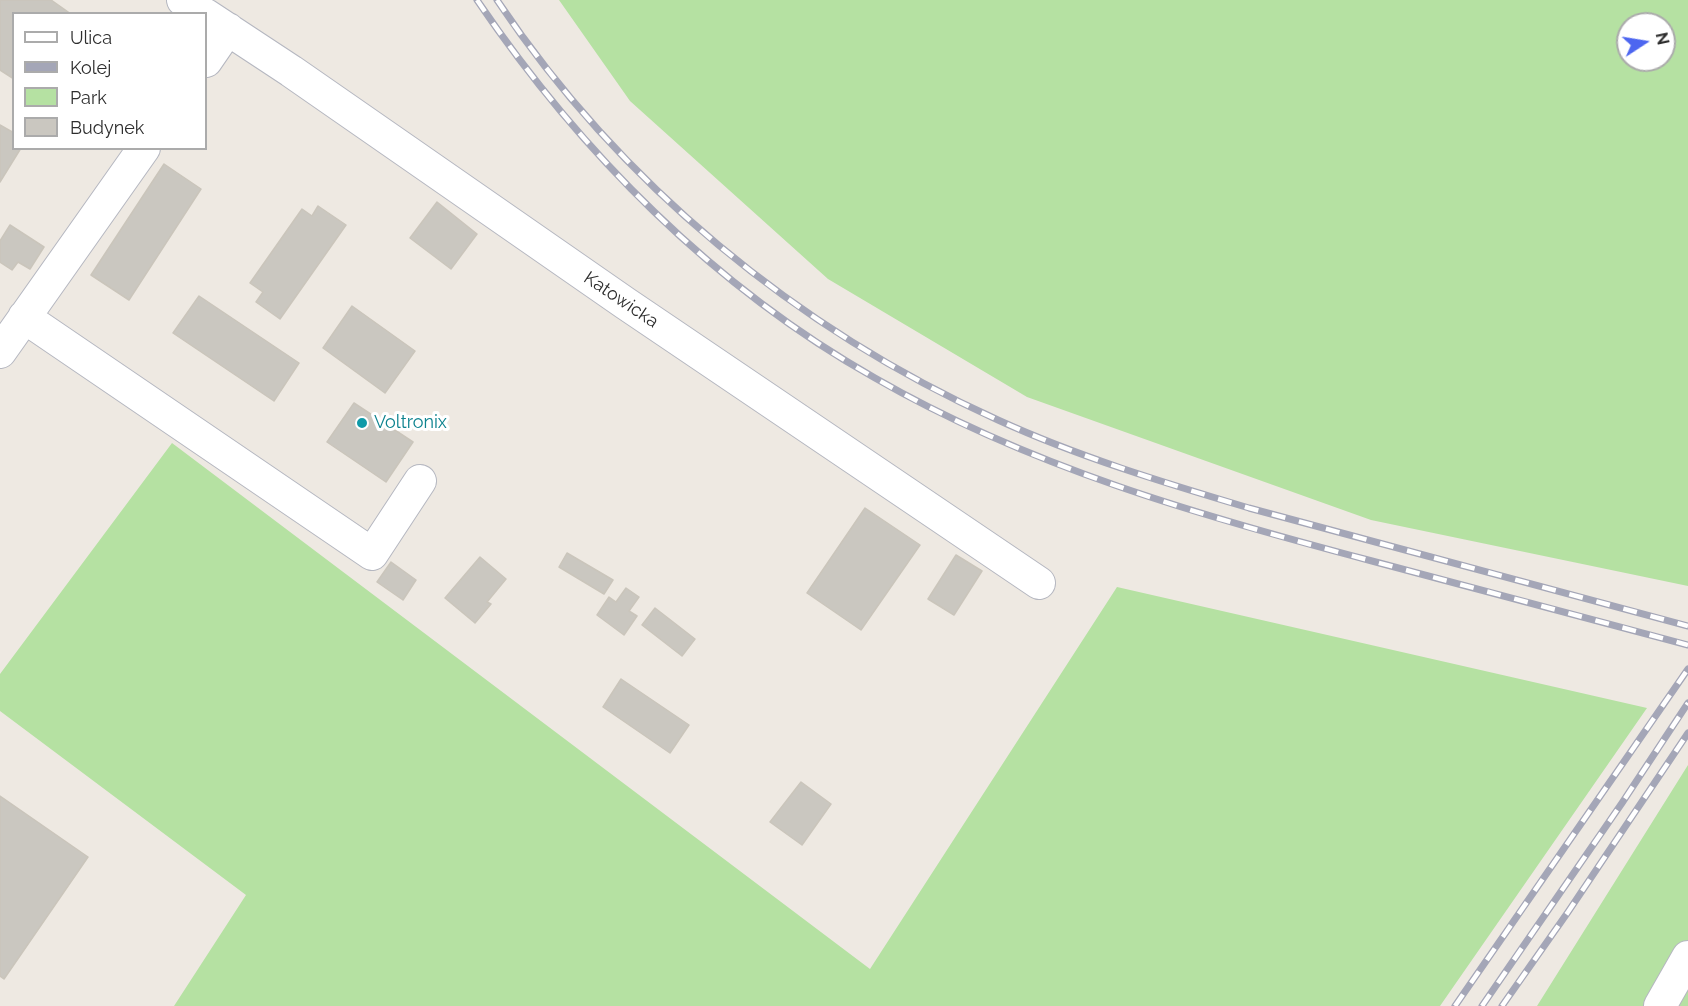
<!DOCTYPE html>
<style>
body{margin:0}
#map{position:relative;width:1688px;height:1006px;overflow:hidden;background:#eee9e2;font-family:Raleway,sans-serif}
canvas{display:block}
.legend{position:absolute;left:12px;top:12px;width:195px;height:138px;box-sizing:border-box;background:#fff;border:2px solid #ababab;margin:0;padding:8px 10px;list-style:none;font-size:18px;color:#2e2e2e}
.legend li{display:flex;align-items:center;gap:12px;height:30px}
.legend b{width:30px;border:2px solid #ababab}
.north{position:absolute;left:1616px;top:12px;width:60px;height:60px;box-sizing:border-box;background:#fff;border:2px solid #ababab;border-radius:50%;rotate:78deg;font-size:16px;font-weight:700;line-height:24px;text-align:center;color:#2e2e2e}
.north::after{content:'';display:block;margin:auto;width:21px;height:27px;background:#4d66f0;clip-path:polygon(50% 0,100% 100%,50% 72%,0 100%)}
</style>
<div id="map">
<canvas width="1688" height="1006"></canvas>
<ul class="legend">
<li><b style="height:8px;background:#fff"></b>Ulica</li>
<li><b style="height:8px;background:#a4a6b7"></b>Kolej</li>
<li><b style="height:16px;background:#b5e1a2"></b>Park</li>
<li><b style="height:16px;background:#cac7c0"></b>Budynek</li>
</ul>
<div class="north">N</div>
</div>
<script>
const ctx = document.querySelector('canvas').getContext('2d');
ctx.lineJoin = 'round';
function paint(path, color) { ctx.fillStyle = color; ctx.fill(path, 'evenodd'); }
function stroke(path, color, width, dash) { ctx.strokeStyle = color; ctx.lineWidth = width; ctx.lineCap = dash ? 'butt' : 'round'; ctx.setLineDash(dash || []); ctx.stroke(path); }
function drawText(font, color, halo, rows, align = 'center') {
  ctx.font = font + ' Raleway,sans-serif'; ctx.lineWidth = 6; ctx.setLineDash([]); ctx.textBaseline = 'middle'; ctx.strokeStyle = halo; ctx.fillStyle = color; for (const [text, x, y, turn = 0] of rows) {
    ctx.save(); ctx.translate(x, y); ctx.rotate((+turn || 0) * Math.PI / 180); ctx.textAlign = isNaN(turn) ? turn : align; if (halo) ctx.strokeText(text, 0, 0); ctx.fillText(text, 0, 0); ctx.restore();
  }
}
const green = new Path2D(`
 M559,0H1688V586L1371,520L1027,397L828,279L630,101ZM1628,24H1664V60H1628Z
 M172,443L870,969L1117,587L1647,708L1440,1006H174L246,895L0,711V674Z
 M1688,765V1006H1537Z`);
const building = new Path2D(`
 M0,0H51L71,14H14V79L0,70Z
 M0,125L14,133V148H21L0,182Z
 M164,164L201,189L129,300L91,275Z
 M437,202L477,234L451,269L410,238Z
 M318,206L346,225L280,319L256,302L263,292L250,283L302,209L312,216Z
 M10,225L44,247L30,269L18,262L12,270L0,262V241Z
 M199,296L299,363L274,401L173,333Z
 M352,306L415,351L385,393L323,348Z
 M354,403L413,442L386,482L327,442Z
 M865,508L920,545L861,630L807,593Z
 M567,553L613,580L604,594L559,567Z
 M956,555L982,571L954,615L928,599Z
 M480,557L506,579L487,602L491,604L475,623L445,598Z
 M391,562L416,580L403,600L377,582Z
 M626,588L639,597L629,611L637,616L624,635L597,615L609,597L616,602Z
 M655,608L695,639L682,656L642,625Z
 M621,679L689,725L670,753L603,707Z
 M801,782L831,804L802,845L770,822Z
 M0,796L88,857L4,979L0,976Z`);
const minor = new Path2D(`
 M183,0L203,14
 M206,15L291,71L625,303L1039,583
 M206,61L228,29
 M24,317L372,554L420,481
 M0,352L144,148
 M1660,1006L1688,957`);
const rail = new Path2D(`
 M477,0C580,152 714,287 875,378C1030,467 1201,516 1372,561C1478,589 1583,617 1688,645
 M497,0C620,184 797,329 998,420C1079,457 1165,483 1249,508L1688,626
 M1455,1006L1688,669
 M1482,1006L1622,803L1688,703
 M1502,1006L1568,912L1688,733`);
const markers = [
 [362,423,6,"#0f9aa8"]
];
const streetNames = [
 ["Katowicka",621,300,34]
];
const cultureNames = [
 ["Voltronix",374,423]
];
paint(green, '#b5e1a2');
paint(building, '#cac7c0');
stroke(building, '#cac5bb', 1.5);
stroke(minor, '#b5b7c0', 34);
stroke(minor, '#fff', 32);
stroke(rail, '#a4a6b7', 7);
stroke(rail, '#fff', 4.5, [14]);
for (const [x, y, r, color] of markers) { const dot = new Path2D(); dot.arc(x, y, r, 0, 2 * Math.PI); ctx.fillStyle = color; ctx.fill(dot); stroke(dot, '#fff', 2); }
drawText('18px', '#2e2e2e', '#fff', streetNames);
drawText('18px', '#0d838f', '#fff', cultureNames, 'left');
</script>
